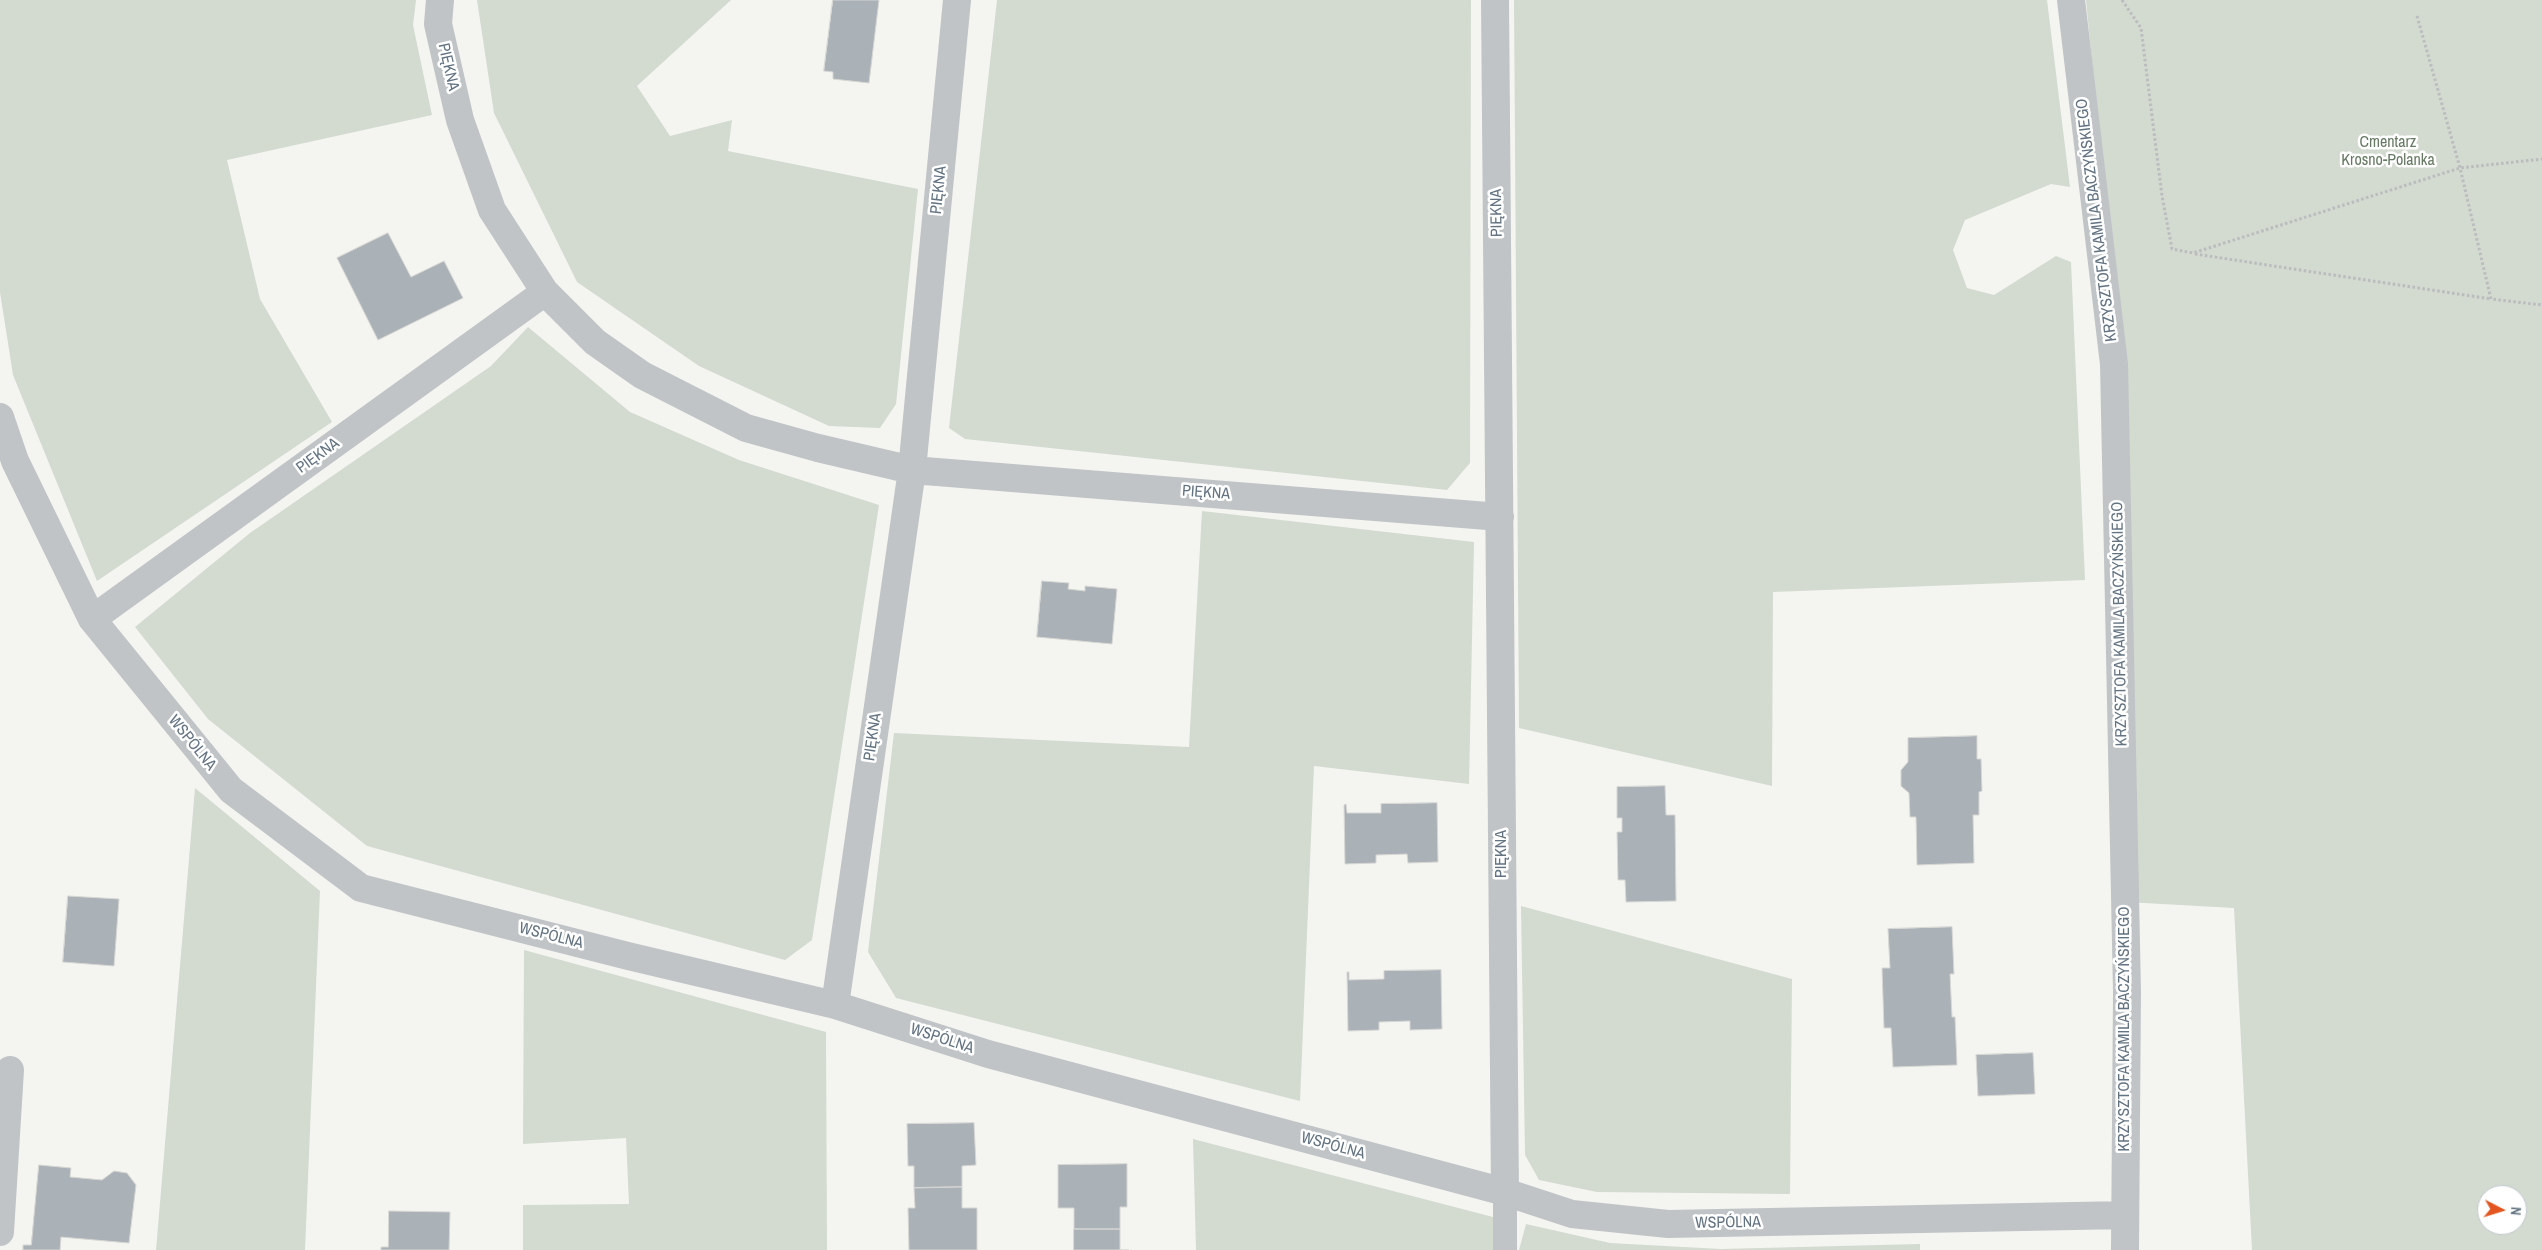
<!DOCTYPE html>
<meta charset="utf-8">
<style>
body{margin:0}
#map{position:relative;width:2542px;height:1250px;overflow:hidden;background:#f4f5f0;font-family:"Archivo Narrow",sans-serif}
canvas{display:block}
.north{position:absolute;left:2477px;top:1185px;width:50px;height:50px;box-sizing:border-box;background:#fff;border:1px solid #c1c7cd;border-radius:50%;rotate:95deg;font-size:14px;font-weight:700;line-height:20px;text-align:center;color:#637382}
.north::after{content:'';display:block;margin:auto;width:18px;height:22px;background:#e45621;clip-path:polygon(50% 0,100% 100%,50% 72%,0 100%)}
</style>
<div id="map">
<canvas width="2542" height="1250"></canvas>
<div class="north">N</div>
</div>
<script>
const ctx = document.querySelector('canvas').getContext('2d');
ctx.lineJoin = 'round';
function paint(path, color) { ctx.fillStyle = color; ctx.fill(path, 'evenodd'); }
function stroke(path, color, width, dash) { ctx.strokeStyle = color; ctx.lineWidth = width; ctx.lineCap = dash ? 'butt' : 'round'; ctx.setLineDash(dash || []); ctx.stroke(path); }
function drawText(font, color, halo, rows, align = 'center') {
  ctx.font = font + ' "Archivo Narrow",sans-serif'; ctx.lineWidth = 5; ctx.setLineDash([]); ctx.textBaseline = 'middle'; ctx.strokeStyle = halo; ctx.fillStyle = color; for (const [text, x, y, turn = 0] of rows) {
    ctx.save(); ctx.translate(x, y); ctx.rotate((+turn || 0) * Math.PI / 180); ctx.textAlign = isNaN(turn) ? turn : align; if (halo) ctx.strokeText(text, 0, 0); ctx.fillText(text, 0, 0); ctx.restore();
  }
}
const green = new Path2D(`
 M0,0H416L413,25L432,115L227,160L260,299L332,422L97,581L13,375L0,292Z
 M477,0H731L637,86L670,136L732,120L728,151L918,189L896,404L880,428L829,426L699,366L577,282L494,113Z
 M997,0H1471L1470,463L1447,490L965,439L949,428Z
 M1514,0H2047L2070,187L2051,184L1965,220L1953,250L1967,288L1994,295L2056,256L2071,262L2085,580L1773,592L1772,786L1519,728Z
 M2086,0H2542V1250H2252L2234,908L2126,902L2111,257ZM2487,1195H2517V1225H2487Z
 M528,327L630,412L739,460L879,505L812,940L785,960L367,846L208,719L135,627L250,533L491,366Z
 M1202,511L1474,542L1469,784L1314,766L1300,1101L896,998L868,952L894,733L1189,747Z
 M195,788L320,891L305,1250H156Z
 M1521,906L1792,979L1790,1194L1597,1192L1539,1180L1525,1155Z
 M524,950L826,1032L827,1250H523V1205L629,1204L626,1138L523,1144Z
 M1193,1139L1493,1217V1250H1196Z
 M1526,1224L1610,1243L1721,1249L1920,1244V1250H1519Z`);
const building = new Path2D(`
 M833,0H879L869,83L833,79V72L824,71Z
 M388,233L411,277L444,261L463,298L378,340L337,258Z
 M1042,581L1069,583L1068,589L1085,591V586L1117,589L1112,644L1037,637Z
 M1977,736V759H1981L1982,791L1979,792V815H1973L1974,863L1917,865L1916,817H1910L1909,793L1901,786V770L1908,762V738Z
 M1665,786L1666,815H1675L1676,901L1626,902L1625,880H1618L1617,832H1622V818H1617V787Z
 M1437,803L1438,862L1408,863L1407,854L1376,855V863L1345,864L1344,805L1346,804L1347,813H1381V804Z
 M68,896L119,899L114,966L63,962Z
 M1952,927L1954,974H1950L1952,1017H1955L1957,1065L1893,1067L1891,1028H1884L1882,968H1890L1888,929Z
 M1441,970L1442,1029L1410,1030V1021L1379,1022V1030L1348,1031L1347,972H1349V980L1384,979V971Z
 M2033,1053L2035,1094L1978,1096L1976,1055Z
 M974,1123L976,1165L962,1166V1187L914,1188V1166H908L907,1124Z
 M1127,1164V1207H1120V1229H1074V1208H1058V1165Z
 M39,1165L71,1168L70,1177L102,1180L114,1171L127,1173L136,1185L129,1243L61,1237L60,1250H23V1245H31Z
 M962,1187V1208H977V1250H909L908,1208H915L914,1188Z
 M389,1211L450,1212L449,1250H381V1247H388Z
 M1074,1229H1120V1250H1129H1074Z`);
const path = new Path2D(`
 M2122,0L2141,28L2162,196L2172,249L2193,253L2460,168L2542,159
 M2417,16L2460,168L2491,299L2542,305
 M2195,254L2491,299`);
const lane = new Path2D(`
 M1505,1192V1250`);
const street = new Path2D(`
 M440,0L438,24L460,120L492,210L545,292L595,342L642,375L746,428L818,448L912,470L1500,517
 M1495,0L1505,1192
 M2071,0L2114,364L2127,992L2125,1250
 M0,417L15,461L92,619L231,790L361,888L628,956L835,1005L988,1054L1505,1192L1572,1214L1668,1224L2125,1215
 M92,619L545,292
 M835,1005L912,470L957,0
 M0,1232L10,1070`);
const streetNames = [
 ["PIĘKNA",448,67,77],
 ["PIĘKNA",939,190,-84],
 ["PIĘKNA",1497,213,-91],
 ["KRZYSZTOFA KAMILA BACZYŃSKIEGO",2097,220,-97],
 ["PIĘKNA",318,456,-36],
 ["PIĘKNA",1206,493,4],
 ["KRZYSZTOFA KAMILA BACZYŃSKIEGO",2120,624,-91],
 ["PIĘKNA",873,737,-82],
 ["WSPÓLNA",192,743,51],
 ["PIĘKNA",1502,854,-90],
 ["WSPÓLNA",551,936,14],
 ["KRZYSZTOFA KAMILA BACZYŃSKIEGO",2125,1029,-90],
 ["WSPÓLNA",942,1039,18],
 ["WSPÓLNA",1333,1146,15],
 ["WSPÓLNA",1728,1223,-1]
];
const parkNames = [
 ["Cmentarz",2388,143],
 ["Krosno-Polanka",2388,161]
];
paint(green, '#d3dad0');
paint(building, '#aab1b7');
stroke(building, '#d6d6d3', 1);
stroke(path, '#babcbe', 3, [2.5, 2.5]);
stroke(lane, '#c0c4c7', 24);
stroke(street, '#c0c4c7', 28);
drawText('16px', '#637382', '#fff', streetNames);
drawText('16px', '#667962', '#fff', parkNames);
</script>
